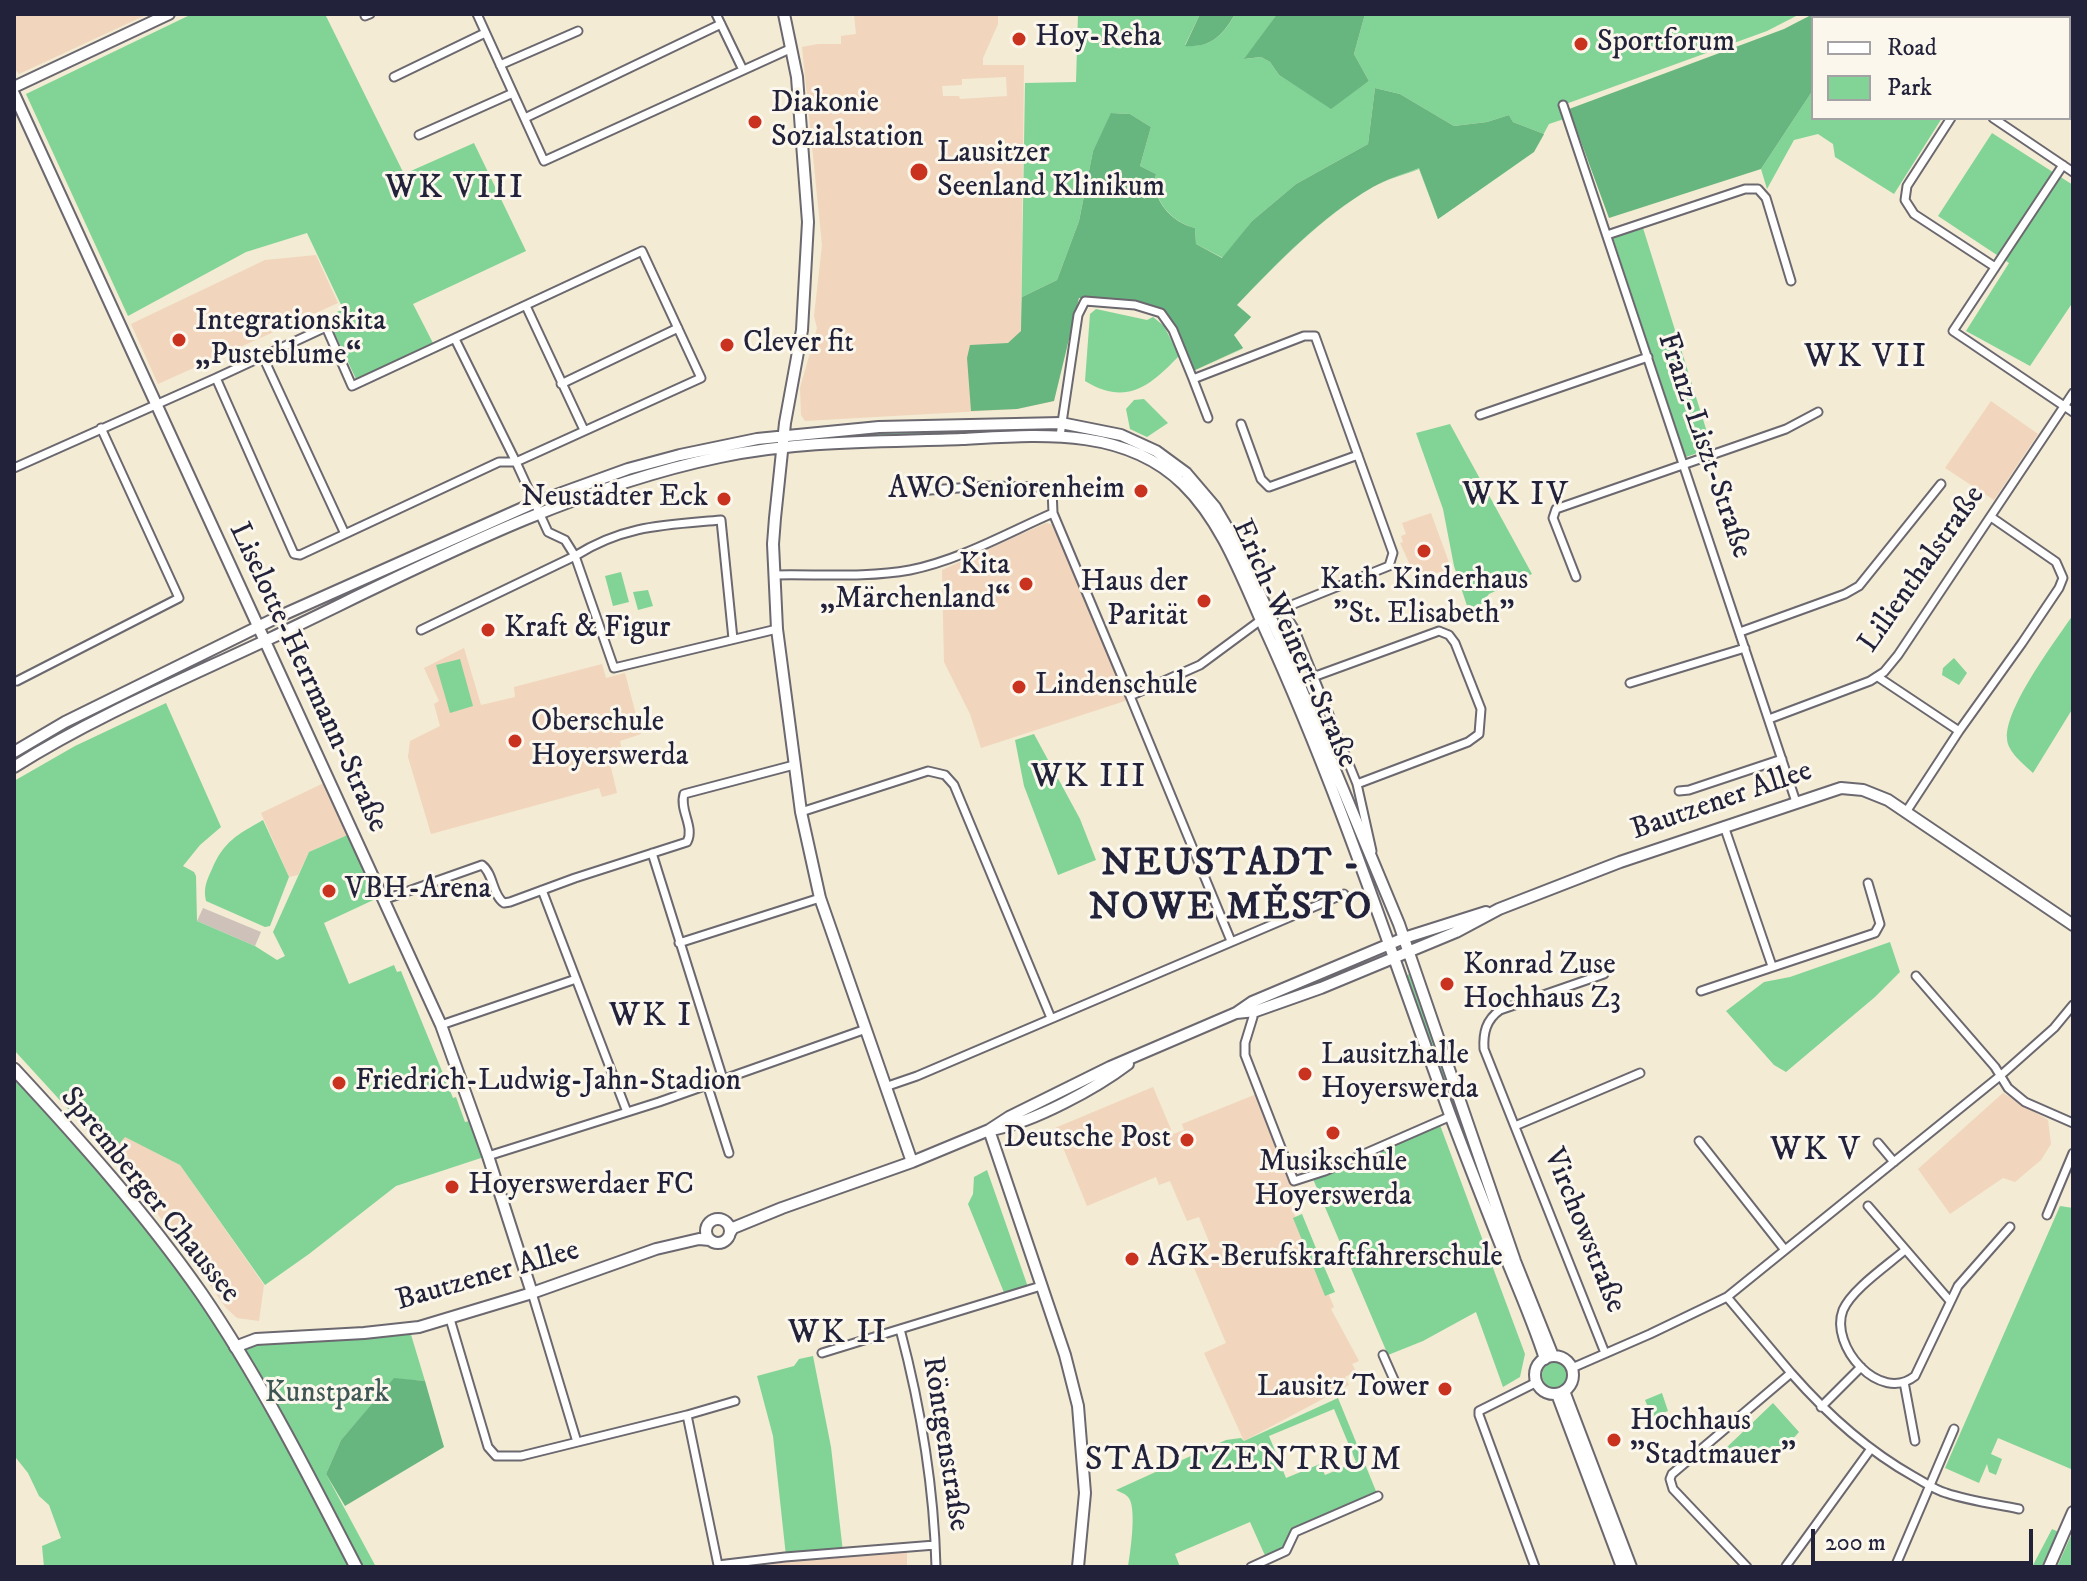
<!DOCTYPE html>
<meta charset="utf-8">
<style>
body{margin:0}
#map{position:relative;width:2087px;height:1581px;overflow:hidden;background:#f3ebd3;font-family:"IM FELL DW Pica",serif}
canvas{display:block}
.frame{position:absolute;inset:0;border:16px solid #22223b;pointer-events:none}
.legend{position:absolute;left:1811px;top:16px;width:260px;height:104px;box-sizing:border-box;background:#fbf7ec;border:2px solid #a4a2a5;margin:0;padding:10px 14px;list-style:none;font-size:24px;color:#22223b}
.legend li{display:flex;align-items:center;gap:16px;height:40px}
.legend b{width:40px;border:2px solid #a4a2a5}
.scale{position:absolute;left:1811px;top:1529px;width:222px;height:36px;box-sizing:border-box;border:4px solid #22223b;border-top:0;padding-left:10px;font-size:24px;line-height:28px;white-space:nowrap;color:#22223b;-webkit-text-stroke:6px #fbf7ec;paint-order:stroke}
</style>
<div id="map">
<canvas width="2087" height="1581"></canvas>
<div class="frame"></div>
<ul class="legend">
<li><b style="height:10px;background:#fff"></b>Road</li>
<li><b style="height:22px;background:#81d496"></b>Park</li>
</ul>
<div class="scale">200 m</div>
</div>
<script>
const ctx = document.querySelector('canvas').getContext('2d');
ctx.lineJoin = 'round';
function paint(path, color) { ctx.fillStyle = color; ctx.fill(path, 'evenodd'); }
function stroke(path, color, width, dash) { ctx.strokeStyle = color; ctx.lineWidth = width; ctx.lineCap = dash ? 'butt' : 'round'; ctx.setLineDash(dash || []); ctx.stroke(path); }
function drawText(font, color, halo, rows, align = 'center') {
  ctx.font = font + ' "IM FELL DW Pica",serif'; ctx.lineWidth = 6; ctx.setLineDash([]); ctx.textBaseline = 'middle'; ctx.strokeStyle = halo; ctx.fillStyle = color; for (const [text, x, y, turn = 0] of rows) {
    ctx.save(); ctx.translate(x, y); ctx.rotate((+turn || 0) * Math.PI / 180); ctx.textAlign = isNaN(turn) ? turn : align; if (halo) ctx.strokeText(text, 0, 0); ctx.fillText(text, 0, 0); ctx.restore();
  }
}
const built = new Path2D(`
 M14,14H148L19,74L14,68Z
 M854,14H998V24L983,58V65H1024L1021,331L1069,337L1054,401L1017,409L805,421L801,415L800,388L817,328L814,316L822,245L802,47L818,44H841V36L856,34ZM1006,77L1007,96L960,99L959,96H943L942,86L962,85V79Z
 M316,255L338,303L158,384L131,324L265,260Z
 M1991,401L2038,434L1994,500L1945,468Z
 M1431,513L1451,568L1417,580L1400,543L1403,542L1401,536L1406,534L1402,523Z
 M1046,523L1053,525L1128,700L981,748L970,714L944,662L942,570Z
 M464,648L481,705L515,697L514,687L602,664L606,678L625,673L641,734L620,741L623,755L609,759L617,793L602,797L599,788L431,834L408,757L410,741L440,726L434,704L439,701L424,668Z
 M328,781L352,833L309,852L298,875L289,877L261,813Z
 M1153,1087L1173,1134L1184,1130L1182,1124L1259,1093L1297,1184L1284,1190L1334,1307L1331,1309L1359,1361L1352,1364L1356,1371L1345,1377L1349,1385L1244,1441L1204,1353L1226,1343L1189,1256L1210,1244L1199,1217L1187,1221L1170,1181L1159,1185L1156,1177L1087,1206L1055,1128Z
 M2003,1093L2048,1120L2051,1144L2041,1160L2015,1182L2003,1178L1950,1214L1918,1169Z
 M124,1136L180,1165L264,1285L259,1321L237,1318L226,1308L176,1237L110,1155Z
 M907,1548V1567H702L767,1560Z`);
const industrial = new Path2D(`
 M203,908L261,932L255,946L197,921Z`);
const green = new Path2D(`
 M192,14H325L404,174L474,143L526,251L413,304L433,343L356,379L327,317L343,309L307,233L246,252L128,316L26,94Z
 M1078,14H1200L1185,45C1211,49 1224,34 1235,14H1277L1245,59L1261,57L1270,62L1279,75L1331,108L1369,81L1354,54L1365,14H1800L1767,31L1563,105L1567,118L1549,124L1534,152L1438,219L1419,169C1404,175 1387,179 1373,187C1321,217 1278,262 1237,305L1251,317L1234,335L1243,348L1191,372C1183,349 1174,319 1151,308L1079,298L1069,337L1021,332L1025,83L1076,82ZM1375,88L1400,94L1454,126L1487,122L1509,115L1513,122L1544,134L1534,152L1438,218L1419,168C1404,174 1387,179 1373,187C1321,217 1278,263 1237,305L1250,317L1234,335L1242,349L1191,372C1181,349 1175,320 1151,308L1079,298L1069,336L1022,331V297L1057,280L1079,221L1093,151L1112,113L1130,114L1151,127L1140,166L1156,174C1151,199 1171,222 1195,228L1196,244L1223,258L1252,221L1296,184L1368,144Z
 M1813,90V118H1942L1894,194L1835,157L1833,144L1818,134L1794,140L1767,189L1761,169Z
 M1992,133L2073,185V302L2030,366L1966,331L2009,263L1938,216Z
 M1643,228L1712,448L1686,457L1613,238Z
 M1096,309L1147,320L1153,317L1164,326L1179,356C1149,387 1126,406 1085,381L1090,314Z
 M1144,399L1168,423L1147,437L1130,429L1126,409L1134,400Z
 M1450,424L1532,574L1489,594L1481,604L1468,609L1454,566L1443,509L1416,433Z
 M1041,428L1042,430L832,439V437L894,431Z
 M621,572L629,602L613,606L605,576Z
 M648,590L653,606L638,610L633,592Z
 M2073,615V708L2033,773C2024,764 2007,752 2007,738C2005,708 2055,641 2073,615Z
 M1954,658L1967,673L1959,685L1942,675L1943,668Z
 M460,659L473,706L450,713L436,665Z
 M166,703L221,827L200,845L183,866L194,872L196,876L197,921L255,946L277,960L285,956L273,932L309,852L352,833L382,896L324,923L349,984L394,965L397,972L401,971L453,1098L456,1097L465,1122L474,1120L487,1156L396,1186L309,1254L265,1285L180,1165L125,1137L110,1155L14,1050V781L75,746Z
 M1034,734L1080,819L1096,860L1058,875L1024,786L1015,740Z
 M263,820L289,877L270,926L265,927L206,901C203,888 207,880 212,869C224,841 237,835 263,820Z
 M1890,942L1900,972L1875,997L1786,1072L1774,1065L1726,1011L1764,982L1790,977Z
 M1409,974L1457,1109L1454,1110L1406,976Z
 M14,1070L103,1170L224,1330L355,1567H44L42,1546L61,1538L49,1505L39,1496L28,1473L16,1458L14,1459Z
 M1440,1125L1525,1354L1520,1377L1503,1387L1476,1312L1423,1341L1388,1355L1313,1179Z
 M987,1170L1028,1287L1005,1295L968,1204L973,1194L974,1177Z
 M2060,1206L2073,1208V1463L2071,1469L1998,1438L1991,1454L2002,1459L1996,1475L1989,1472L1987,1464L1979,1483L1945,1468Z
 M1302,1214L1320,1258L1311,1262L1293,1218Z
 M1322,1262L1335,1292L1325,1296L1313,1266Z
 M409,1328L425,1381L394,1379L341,1440L326,1474L376,1567H357L236,1347L256,1339Z
 M813,1356L831,1447L843,1552L786,1556L773,1436L757,1376L794,1366L799,1359Z
 M1542 1375a13 13 0 1 1 26 0a13 13 0 1 1-26 0Z
 M1662,1393L1668,1411L1652,1417L1645,1400Z
 M1338,1398L1378,1496L1296,1532L1288,1547L1267,1560L1250,1522L1175,1554L1180,1567H1128C1130,1553 1138,1504 1127,1496C1124,1493 1119,1492 1116,1490L1226,1440L1241,1438L1244,1441ZM1334,1409L1356,1462L1325,1475L1320,1464L1286,1478L1269,1436Z
 M1773,1403L1799,1432C1774,1461 1765,1451 1730,1458L1725,1449Z
 M2052,1529L2059,1532L2042,1567H2032Z
 M2073,1531V1567H2057Z`);
const forest = new Path2D(`
 M1200,14H1235C1223,35 1211,48 1185,46Z
 M1277,14H1365L1354,54L1369,81L1331,109L1279,75L1270,62L1261,57L1244,59Z
 M1813,14H1843L1844,18H1813V90L1761,169L1609,218L1569,109L1784,29Z
 M1909,14H1991L2001,18H1916Z
 M2069,45L2073,46V117L2069,115Z
 M1375,88L1400,94L1454,126L1487,122L1509,115L1513,122L1544,134L1534,152L1438,219L1419,168C1404,174 1387,179 1373,187C1321,217 1278,262 1237,305L1251,317L1234,335L1243,348L1191,372L1161,313L1079,298L1054,401L1017,409L971,411L967,358L970,345L1008,343L1021,331L1022,297L1057,280L1079,221L1093,151L1111,113L1130,114L1151,127L1140,166L1156,174C1150,199 1172,223 1195,228L1196,244L1222,258L1252,221L1296,184L1368,144Z
 M394,1378L425,1381L444,1447L345,1506L326,1474L341,1440Z`);
const street = new Path2D(`
 M477,14L544,161L792,48
 M716,14L743,70
 M365,16L370,14
 M500,65L578,31
 M394,77L485,33
 M1563,105L1796,802
 M525,118L721,24
 M1951,118L1907,186L1905,200L1914,214L1995,267
 M1993,118L2073,172
 M419,135L513,93
 M2063,165L1953,331L2073,412
 M1607,235L1745,189H1758L1766,198L1791,281
 M526,306L584,430
 M263,357L345,534
 M216,378L326,327L352,386L642,251L701,378L516,462L455,339
 M1193,379L1208,418
 M561,384L678,328
 M1480,415L1648,357
 M1241,424L1261,479L1269,487L1358,455
 M1060,436L1078,315L1085,301L1135,305L1161,313L1173,330L1193,379L1304,336H1315L1393,553L1389,566L1269,614L1200,665L1130,696L1231,941
 M14,468L216,378L294,554L300,555L499,462H516L548,532L565,540L575,556C624,525 665,525 721,520L733,639
 M916,491L987,486L1046,487L1052,490L1053,513L1130,696
 M774,575C818,574 866,578 910,570C960,560 1007,533 1053,513
 M1576,577L1553,518L1556,509L1786,429L1818,412
 M1281,608L1294,628L1357,784L1372,851
 M421,630L575,556L614,668L777,629
 M1740,632L1845,594L1859,586L1941,484
 M1313,677L1439,631L1449,635L1455,643L1481,709L1479,734L1468,742L1357,784
 M1878,677L1959,731L1906,812
 M17,681L179,598L101,428
 M1630,683L1745,648
 M1769,719L1870,681L1884,672L1898,655L2073,393
 M1959,731L2022,643L2059,588L2063,578L2056,562L1991,517
 M1679,791L1689,790L1782,759
 M801,812L928,771L945,775L954,785L1051,1018
 M1724,826L1772,966
 M652,853L723,1079
 M542,890L627,1112
 M383,900L482,865C494,874 492,895 504,903L510,902L575,878L687,842C695,827 679,810 684,794L794,765
 M679,943L820,898
 M1604,974L1500,1010C1486,1020 1483,1033 1484,1049L1605,1353
 M1916,976L1995,1067L2008,1088L2025,1102L2073,1123
 M1701,991L1875,933L1880,924L1868,883
 M1253,1017L1245,1043V1055L1294,1181L1325,1171L1451,1116
 M441,1025L576,979
 M707,1084L729,1153
 M885,1087L917,1076L1344,894
 M1515,1126L1640,1073
 M1699,1141L1785,1250
 M1878,1143L1894,1162
 M488,1156L659,1102L866,1029
 M1868,1206L1950,1301
 M2047,1215L2073,1153
 M1905,1250C1888,1265 1852,1289 1843,1310C1829,1346 1880,1404 1915,1376L1958,1286L2010,1227
 M532,1293L577,1442
 M1727,1297L1791,1373L1672,1474L1670,1479L1673,1489L1747,1567
 M450,1319L488,1447L496,1456H521L687,1415L718,1565L785,1557L935,1545
 M900,1329L1041,1286
 M822,1353L900,1329C921,1408 934,1485 936,1567
 M1383,1355L1395,1382
 M1572,1368L1650,1334L1727,1297L2000,1076L2054,1028L2073,1005
 M1791,1373C1827,1414 1865,1449 1913,1476C1924,1482 1935,1490 1946,1493C1970,1501 1995,1504 2019,1509
 M1904,1382L1915,1441
 M1821,1407L1861,1367
 M687,1415L735,1401
 M1786,1566L1870,1450
 M1251,1567L1286,1551L1295,1532L1378,1496
 M1535,1567L1479,1415V1411L1537,1382
 M1895,1567L1954,1429`);
const secondary = new Path2D(`
 M784,14L797,77L808,222L802,330L785,423L775,518L773,544L777,629L801,812L820,898L912,1162
 M2012,14L2022,18
 M2069,37L2073,38
 M14,87L169,14
 M14,94L441,1025L488,1156L532,1293
 M14,752L65,722L278,617L534,503L628,469L680,455L757,439L879,427L1061,423L1121,435L1156,451L1186,473L1215,507L1239,548L1280,638L1399,924L1515,1261L1553,1356
 M14,767C95,716 184,679 271,638C416,569 562,490 720,457C800,440 882,442 962,439C1037,435 1124,426 1183,484C1222,522 1242,578 1264,627C1336,784 1390,949 1449,1112C1467,1160 1486,1208 1505,1256C1519,1290 1534,1324 1545,1359
 M1236,1013L1256,1011L1321,988L1456,932L1499,909L1620,862L1841,788L1863,790L1888,800L2073,925
 M996,1129C1035,1121 1095,1089 1128,1064
 M989,1130L1065,1355L1078,1406L1085,1493L1078,1567
 M706 1231a12 12 0 1 1 24 0a12 12 0 1 1-24 0Z
 M730,1233L733,1228L782,1208L912,1162L989,1130L1009,1117L1110,1067L1236,1013L1252,1002L1404,938L1486,912
 M235,1347L256,1339L364,1333L419,1327L532,1293L656,1249L699,1239L710,1240
 M1535 1375a19 19 0 1 1 38 0a19 19 0 1 1-38 0Z
 M1564,1391L1631,1567
 M1557,1394L1622,1567
 M2049,1567L2073,1512`);
const primary = new Path2D(`
 M14,1069C80,1140 145,1213 201,1293C260,1379 308,1474 356,1567`);
const markers = [
 [1019,39,8,"#c8321e"],
 [1581,44,8,"#c8321e"],
 [755,122,8,"#c8321e"],
 [919,172,10,"#c8321e"],
 [179,340,8,"#c8321e"],
 [727,345,8,"#c8321e"],
 [1141,491,8,"#c8321e"],
 [724,499,8,"#c8321e"],
 [1424,551,8,"#c8321e"],
 [1026,584,8,"#c8321e"],
 [1204,601,8,"#c8321e"],
 [488,630,8,"#c8321e"],
 [1019,687,8,"#c8321e"],
 [515,741,8,"#c8321e"],
 [329,891,8,"#c8321e"],
 [1447,984,8,"#c8321e"],
 [1305,1074,8,"#c8321e"],
 [339,1083,8,"#c8321e"],
 [1333,1133,8,"#c8321e"],
 [1187,1140,8,"#c8321e"],
 [452,1187,8,"#c8321e"],
 [1132,1259,8,"#c8321e"],
 [1445,1389,8,"#c8321e"],
 [1614,1440,8,"#c8321e"]
];
const poiNames = [
 ["Hoy-Reha",1035,39],
 ["Sportforum",1597,44],
 ["Diakonie",771,105],
 ["Sozialstation",771,139],
 ["Lausitzer",937,155],
 ["Seenland Klinikum",937,189],
 ["Integrationskita",195,323],
 ["„Pusteblume“",195,357],
 ["Clever fit",743,345],
 ["AWO Seniorenheim",1125,491,"right"],
 ["Neustädter Eck",708,499,"right"],
 ["Kita",1010,567,"right"],
 ["„Märchenland“",1010,601,"right"],
 ["Kath. Kinderhaus",1424,582,"center"],
 ["\"St. Elisabeth\"",1424,616,"center"],
 ["Haus der",1188,584,"right"],
 ["Parität",1188,618,"right"],
 ["Kraft & Figur",504,630],
 ["Lindenschule",1035,687],
 ["Oberschule",531,724],
 ["Hoyerswerda",531,758],
 ["VBH-Arena",345,891],
 ["Konrad Zuse",1463,967],
 ["Hochhaus Z3",1463,1001],
 ["Lausitzhalle",1321,1057],
 ["Hoyerswerda",1321,1091],
 ["Friedrich-Ludwig-Jahn-Stadion",355,1083],
 ["Deutsche Post",1171,1140,"right"],
 ["Musikschule",1333,1164,"center"],
 ["Hoyerswerda",1333,1198,"center"],
 ["Hoyerswerdaer FC",468,1187],
 ["AGK-Berufskraftfahrerschule",1148,1259],
 ["Lausitz Tower",1429,1389,"right"],
 ["Hochhaus",1630,1423],
 ["\"Stadtmauer\"",1630,1457]
];
const streetNames = [
 ["Franz-Liszt-Straße",1703,446,71],
 ["Lilienthalstraße",1923,570,-55],
 ["Erich-Weinert-Straße",1293,644,66],
 ["Liselotte-Herrmann-Straße",307,678,65],
 ["Bautzener Allee",1722,802,-19],
 ["Spremberger Chaussee",149,1196,51],
 ["Virchowstraße",1583,1231,68],
 ["Bautzener Allee",488,1277,-16],
 ["Röntgenstraße",944,1444,81]
];
const parkNames = [
 ["Kunstpark",327,1395]
];
const quarterNames = [
 ["WK VIII",455,190],
 ["WK VII",1866,359],
 ["WK IV",1516,497],
 ["WK III",1089,779],
 ["WK I",651,1018],
 ["WK V",1816,1152],
 ["WK II",838,1335],
 ["STADTZENTRUM",1244,1462]
];
const districtNames = [
 ["NEUSTADT -",1231,866],
 ["NOWE MĚSTO",1231,910]
];
paint(built, '#f1d5bd');
paint(industrial, '#cec1ba');
paint(green, '#81d496');
paint(forest, '#68b67f');
stroke(street, '#6b6870', 11);
stroke(secondary, '#6b6870', 14);
stroke(primary, '#6b6870', 15);
stroke(street, '#fff', 7);
stroke(secondary, '#fff', 10);
stroke(primary, '#fff', 11);
for (const [x, y, r, color] of markers) { const dot = new Path2D(); dot.arc(x, y, r, 0, 2 * Math.PI); ctx.fillStyle = color; ctx.fill(dot); stroke(dot, '#fbf7ec', 3); }
drawText('30px', '#22223b', '#fbf7ec', poiNames, 'left');
drawText('30px', '#22223b', '#fbf7ec', streetNames);
drawText('30px', '#3e5756', '#fbf7ec', parkNames);
ctx.letterSpacing = '2px';
drawText('34px', '#22223b', '#fbf7ec', quarterNames);
ctx.letterSpacing = '0px';
ctx.letterSpacing = '2px';
drawText('bold 38px', '#22223b', '#fbf7ec', districtNames);
ctx.letterSpacing = '0px';
</script>
